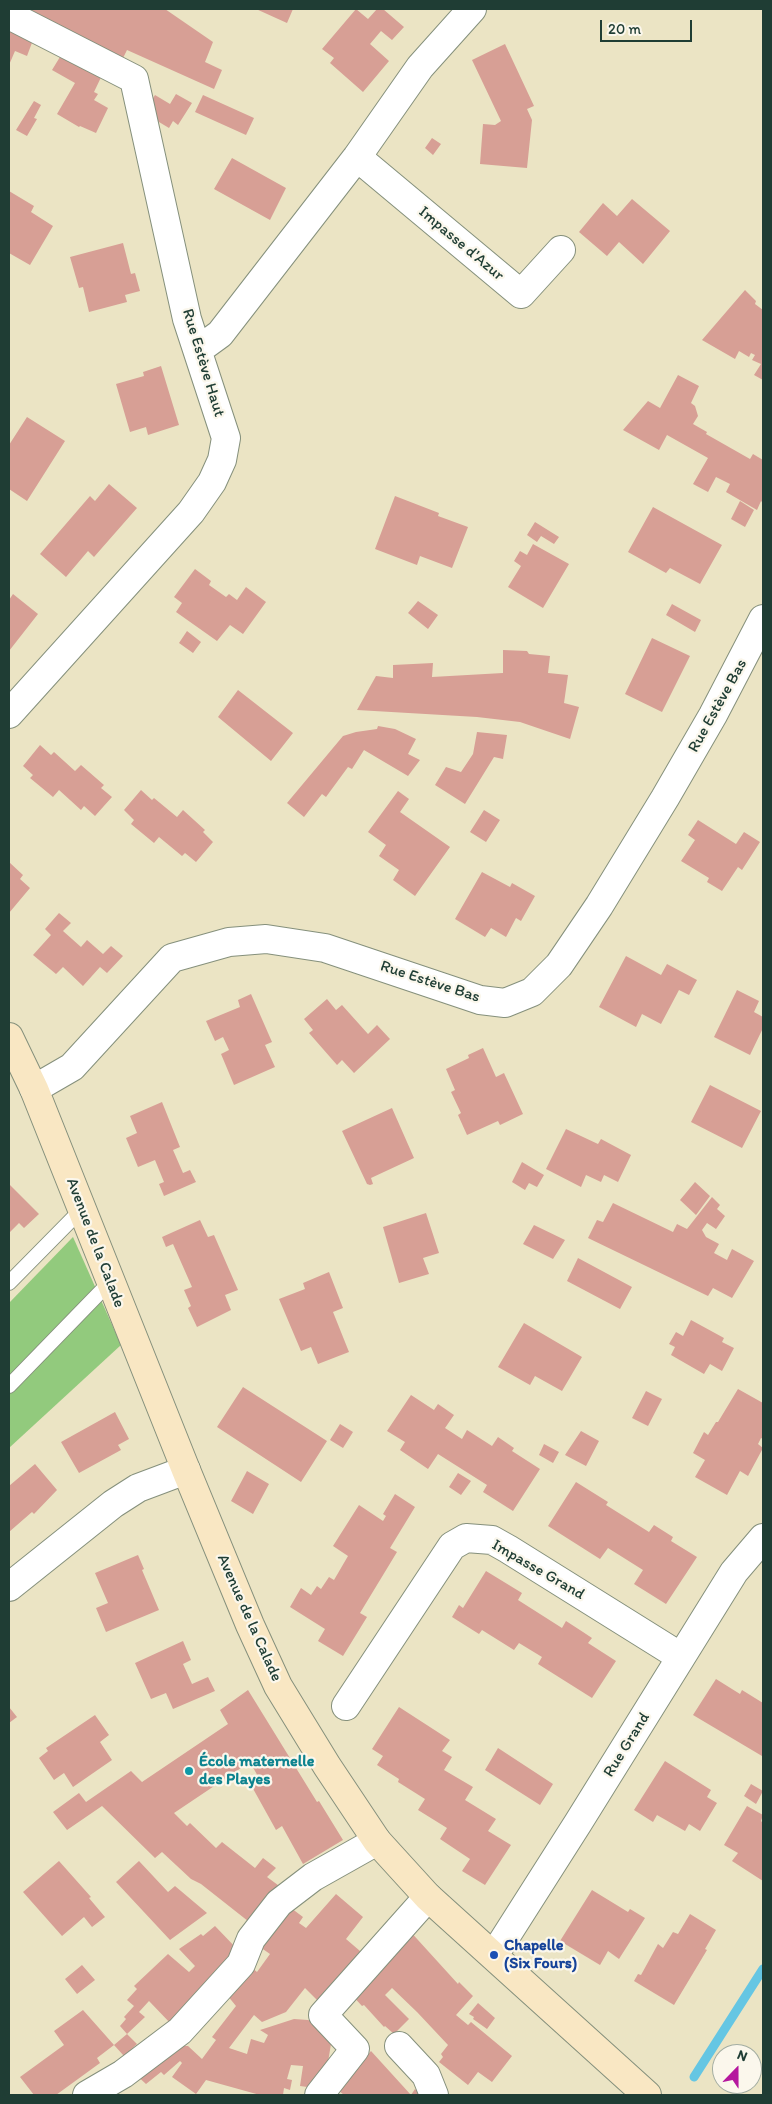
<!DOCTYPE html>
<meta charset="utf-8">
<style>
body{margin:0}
#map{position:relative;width:772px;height:2104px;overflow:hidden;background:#ebe4c4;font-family:Itim,sans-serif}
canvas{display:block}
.frame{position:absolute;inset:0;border:10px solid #1f3d34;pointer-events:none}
.north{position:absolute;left:712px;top:2044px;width:50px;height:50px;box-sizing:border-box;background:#fbf7ec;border:1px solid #a3ada2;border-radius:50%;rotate:22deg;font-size:14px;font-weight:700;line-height:20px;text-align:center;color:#1f3d34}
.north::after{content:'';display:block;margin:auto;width:18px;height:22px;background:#b5179e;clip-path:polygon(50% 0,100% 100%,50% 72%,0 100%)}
.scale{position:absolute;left:600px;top:20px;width:92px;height:22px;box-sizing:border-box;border:2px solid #1f3d34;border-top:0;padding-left:6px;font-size:15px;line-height:18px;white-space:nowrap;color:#1f3d34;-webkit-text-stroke:4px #fbf7ec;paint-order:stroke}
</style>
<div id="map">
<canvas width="772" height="2104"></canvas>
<div class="frame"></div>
<div class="north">N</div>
<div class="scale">20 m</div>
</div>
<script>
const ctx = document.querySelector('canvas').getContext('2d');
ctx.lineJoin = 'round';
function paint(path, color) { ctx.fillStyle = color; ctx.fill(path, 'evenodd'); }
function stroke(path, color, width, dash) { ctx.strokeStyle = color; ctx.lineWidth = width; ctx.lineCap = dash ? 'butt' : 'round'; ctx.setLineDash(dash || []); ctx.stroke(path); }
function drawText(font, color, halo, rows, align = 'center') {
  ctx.font = font + ' Itim,sans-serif'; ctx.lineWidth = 4.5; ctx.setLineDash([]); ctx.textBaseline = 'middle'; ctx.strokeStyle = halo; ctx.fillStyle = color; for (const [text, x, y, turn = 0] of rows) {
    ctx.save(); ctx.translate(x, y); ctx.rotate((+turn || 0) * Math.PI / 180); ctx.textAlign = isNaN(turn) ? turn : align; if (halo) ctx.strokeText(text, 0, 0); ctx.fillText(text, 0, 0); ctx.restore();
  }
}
const green = new Path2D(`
 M73,1237L121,1345L9,1448V1303Z`);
const stream = new Path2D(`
 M694,2077L763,1969`);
const building = new Path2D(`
 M13,9H165L213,42L205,62L222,70L214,89L127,50L122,60Z
 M256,9H293L287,23Z
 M356,9L368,19L377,9H383L404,27L392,40L381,31L370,44L389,61L363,92L330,63L334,58L322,49Z
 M9,30L33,40L27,56L15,51L9,65Z
 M505,44L534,106L527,109L532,120L527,168L480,164L483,124L495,125L501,121L472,60Z
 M63,52L104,71L94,92L98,94L94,100L108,108L96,133L80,126L79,127L57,114L75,83L52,70Z
 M176,94L192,103L178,125L173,121L169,128L144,113L155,95L170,104Z
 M203,95L254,118L246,135L195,112Z
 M34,101L41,105L34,118L37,119L27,136L16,130Z
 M432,138L441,144L433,155L425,148Z
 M232,158L286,188L270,220L214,189Z
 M9,191L34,206L31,212L53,226L30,265L9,253Z
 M632,199L670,231L643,264L619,242L607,256L579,232L603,203L617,216Z
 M123,243L131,274L135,273L140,291L125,295L127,302L89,312L83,287L79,288L70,257Z
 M745,290L756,301L755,304L763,310V380L754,375L761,364L752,360L755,355L751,353L749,357L739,351L735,359L702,340Z
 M161,366L179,425L148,435L146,427L130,432L116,384L144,376L143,372Z
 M678,375L699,386L691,403L695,406L698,416L693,424L707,432L706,434L750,459L753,454L763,460V503L761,501L757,510L726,492L730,484L716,477L708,492L693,484L708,458L667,435L659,450L623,430L648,401L660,408Z
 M27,417L65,441L27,501L9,489V445Z
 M109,484L137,508L94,557L88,551L66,577L40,554L90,496L95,501Z
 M395,496L439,513L438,516L468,527L452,568L420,556L417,565L375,549Z
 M740,501L754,510L745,527L731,519Z
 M653,507L722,545L700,584L670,568L666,573L628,552Z
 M535,522L559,537L554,544L541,536L537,542L527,535Z
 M533,544L569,564L543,608L508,587L521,566L514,561L520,551L527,555Z
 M195,569L211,581L209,585L226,597L229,594L237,600L246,587L266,602L243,634L230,625L217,641L176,612L182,603L174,597Z
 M13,594L38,614L9,651V600Z
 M418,601L438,615L428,629L408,613Z
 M672,604L701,620L695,632L666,615Z
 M187,631L201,642L193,653L179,643Z
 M652,638L690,656L662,712L625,694Z
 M503,650L527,651L529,654L550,656L548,673L568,675L564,703L579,707L570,739L520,722L477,717L357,710L376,676L393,678V665L433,663L432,677L503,673Z
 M238,690L293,733L271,761L218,717Z
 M378,726L395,729L416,739L408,754L420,760L408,776L364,750L352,769L348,767L326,797L322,794L304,817L287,803L343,736L356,732L377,729Z
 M477,732L507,735L503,759L494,757L465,804L435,785L446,767L461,772L473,754Z
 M40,745L51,755L54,752L75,771L81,765L104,785L101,788L112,797L95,816L84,806L81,810L59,790L53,797L30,778L33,775L23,766Z
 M141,790L152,800L154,798L177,817L183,810L205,830L203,832L213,842L196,862L185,853L182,856L159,837L154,843L131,824L134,820L124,810Z
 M398,791L409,799L400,812L450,847L415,896L393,880L399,870L379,856L386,845L368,832Z
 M484,810L500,820L486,842L470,832Z
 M698,820L736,844L744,832L760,842L742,870L738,867L722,891L707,882L709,878L681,861L695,840L688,835Z
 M9,862L23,875L20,879L30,888L9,913Z
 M482,872L510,887L512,883L535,896L521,921L516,918L506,937L491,928L485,937L455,919Z
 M59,913L71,923L63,931L81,947L87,940L103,954L111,946L123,956L107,973L100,967L83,986L63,967L56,974L33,955L51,935L45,929Z
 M626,956L661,975L667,964L697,980L689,995L679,990L661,1024L642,1014L636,1027L599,1007Z
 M737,990L759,1001L754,1012L763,1017V1028L750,1055L714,1037Z
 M251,994L272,1042L265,1045L275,1067L234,1085L221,1054L229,1050L223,1037L215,1041L206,1021L240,1007L238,1000Z
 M327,999L336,1010L342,1005L368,1034L377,1025L390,1039L354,1073L342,1060L337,1065L309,1033L313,1030L304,1019Z
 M483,1048L496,1077L504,1073L523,1114L500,1125L498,1121L467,1135L458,1115L461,1113L451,1092L455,1090L446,1069L469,1058L468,1055Z
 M710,1085L761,1111L742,1148L691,1122Z
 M162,1102L180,1147L173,1150L183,1173L190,1170L196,1182L164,1196L159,1184L164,1182L155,1160L138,1167L126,1138L137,1133L130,1116Z
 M392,1108L414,1158L371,1178L373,1184L370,1185L367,1184L342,1131Z
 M566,1129L598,1144L601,1139L631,1155L618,1182L604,1175L601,1182L586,1175L581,1187L546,1169Z
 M522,1162L544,1175L537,1187L529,1183L525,1190L512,1182Z
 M695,1182L710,1196L696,1215L680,1200Z
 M9,1184L39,1214L24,1228L19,1223L9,1233Z
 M712,1197L720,1205L717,1209L725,1216L716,1229L707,1223L702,1230L706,1237L719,1244L714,1253L727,1260L732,1249L754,1261L732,1298L713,1288L708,1296L588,1238L597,1220L603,1222L613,1203L673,1232L677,1224L687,1229Z
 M426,1213L439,1253L423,1258L429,1274L399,1283L383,1227Z
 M200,1220L208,1237L214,1235L238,1290L225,1295L231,1310L197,1327L188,1308L191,1306L184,1290L192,1287L173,1244L166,1247L162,1237Z
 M534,1225L565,1240L553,1259L523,1244Z
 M578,1258L632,1287L620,1309L567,1281Z
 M329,1272L343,1308L333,1312L349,1352L318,1364L311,1347L301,1351L279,1299L305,1289L303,1283Z
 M691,1320L724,1338L722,1342L734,1348L722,1371L710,1364L704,1374L671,1355L675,1347L669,1344L676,1332L683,1336Z
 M524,1323L582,1357L562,1391L535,1376L530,1385L498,1367Z
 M243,1387L327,1441L301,1482L217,1427Z
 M738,1389L763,1403V1439L761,1438L758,1444L763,1448L748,1476L740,1471L727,1495L695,1477L705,1460L693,1453L704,1432L708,1435L716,1422H718Z
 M646,1391L662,1399L648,1426L632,1418Z
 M411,1395L434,1410L438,1404L454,1415L445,1428L462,1439L467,1430L492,1446L498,1437L514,1448L512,1451L540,1469L513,1511L483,1492L487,1485L438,1454L428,1469L400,1450L405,1442L387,1431Z
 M115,1412L129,1439L118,1445L121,1450L79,1473L61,1442Z
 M340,1424L353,1432L343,1448L330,1440Z
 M581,1431L599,1441L586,1466L565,1455Z
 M544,1444L559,1452L553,1463L539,1455Z
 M35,1464L57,1490L34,1514L32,1512L9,1532V1486Z
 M247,1471L269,1484L253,1514L231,1501Z
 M458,1473L471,1481L461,1495L449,1487Z
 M576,1482L608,1502L606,1505L649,1532L654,1525L673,1537L671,1541L697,1557L666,1604L634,1584L643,1570L608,1548L600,1559L548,1526Z
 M395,1494L415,1507L390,1548L397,1552L360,1613L367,1617L343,1656L318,1641L325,1629L290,1607L301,1588L311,1595L317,1586L321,1589L329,1577L334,1580L348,1556L333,1546L359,1505L383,1521L386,1516L383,1514Z
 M138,1555L144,1569L142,1570L159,1610L106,1632L96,1608L108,1603L95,1573Z
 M486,1571L522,1593L518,1600L562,1628L566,1621L583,1632L592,1638L588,1643L616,1661L592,1698L538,1664L542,1657L519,1643L514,1650L482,1630L479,1634L452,1617L459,1605L463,1608Z
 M183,1641L191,1660L183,1664L192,1684L208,1677L215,1691L173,1709L166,1693L151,1699L135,1663Z
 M716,1679L740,1694L742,1690L763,1703V1753L762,1756L693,1715Z
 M248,1690L317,1802L319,1801L343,1840L303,1864L282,1826L276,1830L251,1785L260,1780L250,1762L174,1813L187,1826L190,1823L216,1848L222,1842L255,1868L263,1858L276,1868L267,1877L282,1888L253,1925L201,1884L191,1879L162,1852L155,1858L102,1806L67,1830L53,1812L79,1793L86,1802L131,1771L142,1782L228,1724L220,1710Z
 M9,1707L17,1717L9,1723Z
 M399,1707L450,1740L442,1751L452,1757L444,1770L473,1787L465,1800L496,1819L488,1831L511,1845L485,1885L462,1871L470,1859L440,1839L447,1828L418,1810L425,1799L398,1782L399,1779L377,1765L383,1756L372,1749Z
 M95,1715L109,1735L100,1742L112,1760L73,1787L64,1773L54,1780L39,1758L48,1751L46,1748Z
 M498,1748L553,1784L540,1805L485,1770Z
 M665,1761L711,1790L707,1797L717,1803L700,1831L689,1824L685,1831L657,1815L653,1822L634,1810Z
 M751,1784L763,1791L756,1804L744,1796Z
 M747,1806L763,1815L761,1821L763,1823V1881L732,1861L738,1853L724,1845Z
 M59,1861L91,1897L89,1898L105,1917L92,1927L84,1917L62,1936L23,1892Z
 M139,1861L168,1892L175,1886L207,1913L170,1940L116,1882Z
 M592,1890L628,1912L630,1909L645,1918L619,1959L608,1951L600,1965L560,1941Z
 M336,1894L363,1917L346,1939L367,1957L323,2006L305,1988L286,2012L262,2022L254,2015L229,2048L247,2054L251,2039L264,2043L268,2035L260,2030L294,2019L308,2020L329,2028L333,2032L326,2074L319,2072L315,2088L300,2086L303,2066L291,2065L287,2079L292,2080L290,2090L284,2088L283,2095H260L206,2080L196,2094L172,2077L182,2063L180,2061L164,2075L161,2072L146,2084L134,2073L162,2050L174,2054L183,2046H188L202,2059L216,2040L212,2037L236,2006L227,1995L251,1967L257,1972L270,1954L257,1945L291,1908L303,1917L299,1923L306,1928Z
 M690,1914L716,1930L705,1949L707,1950L674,2005L634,1981L638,1974L641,1975L658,1944L663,1948L673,1932L678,1934Z
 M215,1926L239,1951L173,2026L149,2001L139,2012L145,2017L127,2034L120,2026L126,2019L124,2017L134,2006L127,2000L137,1989L134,1986L168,1954L189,1972L195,1966L179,1949L201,1934L203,1936Z
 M408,1929L458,1984L459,1982L473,1996L456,2015L468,2025L471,2022L512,2056L492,2082L478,2072L468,2085L439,2062L443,2057L441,2054L448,2045L417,2012L392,1988L385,1995L409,2019L394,2034L385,2026L384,2027L364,2005L362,2006L349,1992Z
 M82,1965L95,1980L77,1994L65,1979Z
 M478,2003L495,2018L487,2029L473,2019L474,2017L469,2014Z
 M83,2010L114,2045L127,2034L137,2044L124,2056L114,2045L97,2058L100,2063L56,2095H34L20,2077L64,2045L54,2031Z
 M371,2051L411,2095L415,2089L421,2095H344L338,2090Z`);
const lane = new Path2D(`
 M9,1283L82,1209
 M9,1386L110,1282`);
const street = new Path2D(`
 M9,15L134,79L187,319L226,438L222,460L212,482L191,512L9,714
 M357,157L521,294L561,250
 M198,350L220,334L357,157L420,67L472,9
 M34,1089L72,1067L172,958L229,942L266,939L325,948L480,1000L505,1003L532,992L559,965L599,906L665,798L713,715L763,619
 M9,1587L113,1504L138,1488L186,1470
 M346,1706L452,1546L466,1538L492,1540L508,1549L681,1657
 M494,1955L578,1823L734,1572L763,1538
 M399,2046L426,2075L434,2095
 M87,2095L123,2074L180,2031L241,1964L251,1939L279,1903L313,1877L377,1841
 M319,2095L355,2049L323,2015L428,1897`);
const secondary = new Path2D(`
 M9,1037L34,1089L186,1470L250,1625L278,1686L327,1766L377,1841L428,1897L647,2095`);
const markers = [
 [189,1771,5,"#0f9aa8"],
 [494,1955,5,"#1a4fb4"]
];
const streetNames = [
 ["Impasse d'Azur",461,244,40],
 ["Rue Estève Haut",203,363,73],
 ["Rue Estève Bas",718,706,-61],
 ["Rue Estève Bas",430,982,18],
 ["Avenue de la Calade",95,1243,69],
 ["Impasse Grand",538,1570,30],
 ["Avenue de la Calade",249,1618,66],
 ["Rue Grand",627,1745,-58]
];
const cultureNames = [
 ["École maternelle",199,1762],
 ["des Playes",199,1780]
];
const transitNames = [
 ["Chapelle",504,1946],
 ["(Six Fours)",504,1964]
];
paint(green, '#92ca7d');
stroke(stream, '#65c6e3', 9);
paint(building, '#d79f95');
stroke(lane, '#85907c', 16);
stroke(street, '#85907c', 30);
stroke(secondary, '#85907c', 30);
stroke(lane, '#fff', 14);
stroke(street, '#fff', 28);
stroke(secondary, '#f9e7c3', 28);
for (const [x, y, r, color] of markers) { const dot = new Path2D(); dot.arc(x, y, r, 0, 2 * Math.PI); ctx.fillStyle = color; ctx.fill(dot); stroke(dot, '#fbf7ec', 2); }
drawText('16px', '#1f3d34', '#fbf7ec', streetNames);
drawText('bold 16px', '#0d838f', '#fbf7ec', cultureNames, 'left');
drawText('bold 16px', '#164399', '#fbf7ec', transitNames, 'left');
</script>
